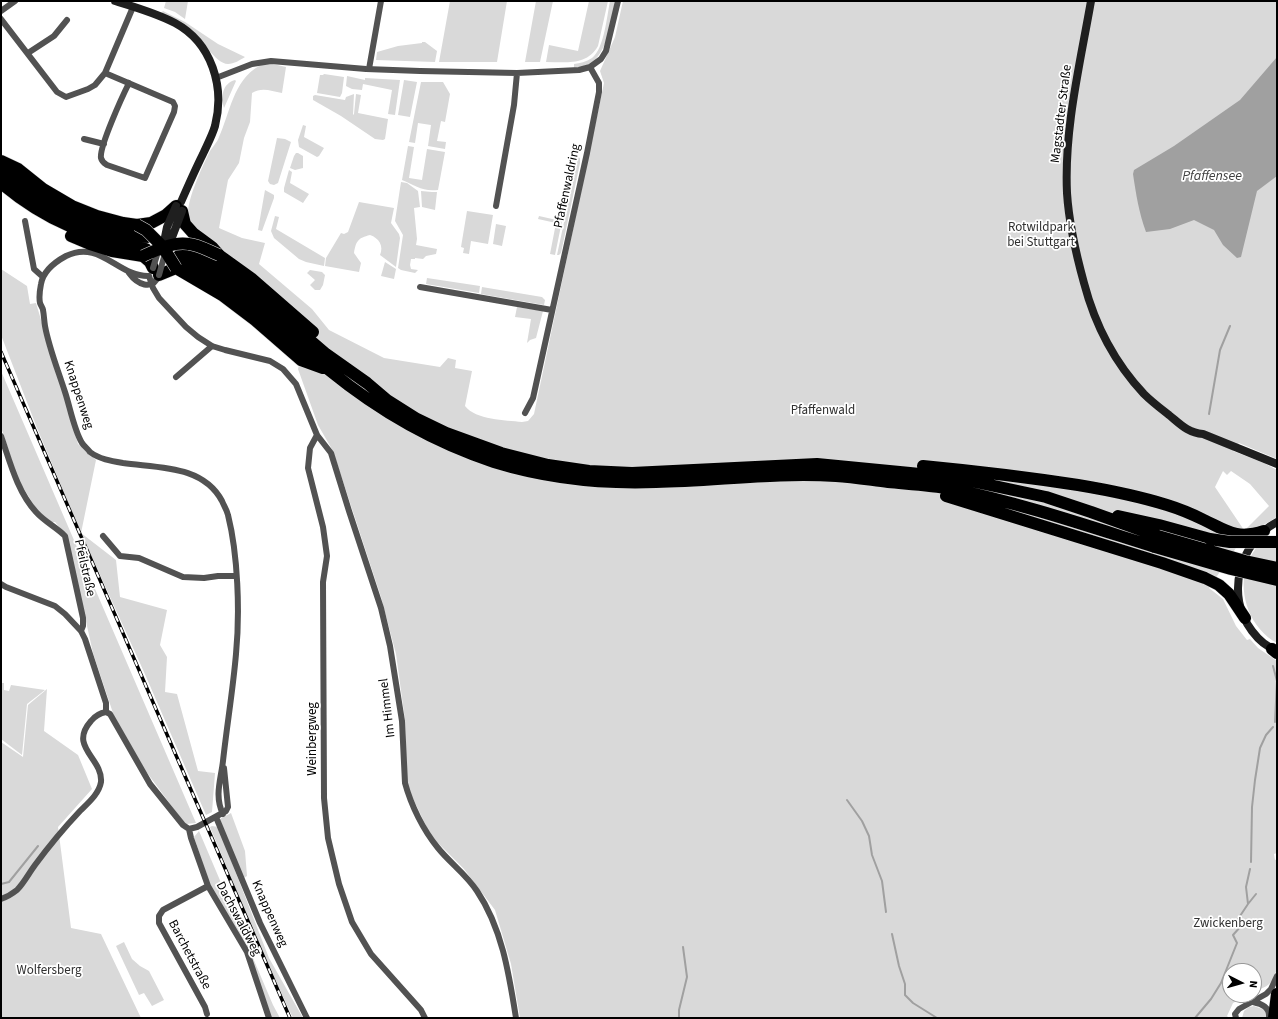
<!DOCTYPE html>
<meta charset="utf-8">
<style>
body{margin:0}
#map{position:relative;width:1278px;height:1019px;overflow:hidden;background:#fff;font-family:"Source Sans 3",sans-serif}
canvas{display:block}
.frame{position:absolute;inset:0;border:2px solid #000;pointer-events:none}
.north{position:absolute;left:1222px;top:963px;width:40px;height:40px;box-sizing:border-box;background:#fff;border:1px solid #999;border-radius:50%;rotate:96deg;font-size:11px;font-weight:700;line-height:16px;text-align:center;color:#000}
.north::after{content:'';display:block;margin:auto;width:14px;height:18px;background:#000;clip-path:polygon(50% 0,100% 100%,50% 72%,0 100%)}
</style>
<div id="map">
<canvas width="1278" height="1019"></canvas>
<div class="frame"></div>
<div class="north">N</div>
</div>
<script>
const ctx = document.querySelector('canvas').getContext('2d');
ctx.lineJoin = 'round';
function paint(path, color) { ctx.fillStyle = color; ctx.fill(path, 'evenodd'); }
function stroke(path, color, width, dash) { ctx.strokeStyle = color; ctx.lineWidth = width; ctx.lineCap = dash ? 'butt' : 'round'; ctx.setLineDash(dash || []); ctx.stroke(path); }
function drawText(font, color, halo, rows, align = 'center') {
  ctx.font = font + ' "Source Sans 3",sans-serif'; ctx.lineWidth = 3.5; ctx.setLineDash([]); ctx.textBaseline = 'middle'; ctx.strokeStyle = halo; ctx.fillStyle = color; for (const [text, x, y, turn = 0] of rows) {
    ctx.save(); ctx.translate(x, y); ctx.rotate((+turn || 0) * Math.PI / 180); ctx.textAlign = isNaN(turn) ? turn : align; if (halo) ctx.strokeText(text, 0, 0); ctx.fillText(text, 0, 0); ctx.restore();
  }
}
const green = new Path2D(`
 M166,1H188L185,19L175,12L164,8Z
 M450,1H507L497,62H439Z
 M536,1H553L540,62H525Z
 M589,1H608L598,46C587,66 565,62 546,62L549,45L578,51Z
 M610,1H615C611,20 608,54 589,64C585,66 579,67 574,68V64C580,63 586,62 592,58C604,49 607,16 610,1Z
 M623,1H1277V459L1239,443L1233,451L1264,463L1277,470V517L1260,527L1248,531L1247,528L1269,506L1250,484L1231,471L1227,475L1223,471L1215,487L1246,533L1209,588L1223,599L1236,626L1247,640L1250,639L1258,648L1277,661V853L1274,854L1275,860L1277,859V969C1271,986 1269,985 1254,992V971H1230V995H1248L1233,1003L1227,1016L1229,1018H520L511,964L495,910L464,869L431,836L407,786L405,720L396,654L381,597L333,451L318,425L298,369L310,324L195,230C192,225 187,219 188,213C188,198 202,167 209,153C212,147 217,143 219,137C230,113 233,81 259,66C267,62 277,65 286,67L282,93C271,91 262,87 252,93L250,122L244,138L239,163L228,180L219,228L242,238L265,243L259,264L312,309L329,330L384,358L440,367L448,358L456,360L455,368L472,371L465,406C476,420 505,420 522,422L528,421L534,414L604,83L600,71L615,37Z
 M163,11L185,22L218,44L245,57C240,60 234,64 228,64C215,64 202,38 192,30C183,23 171,19 161,13Z
 M422,42H425L437,51L435,62L376,60L377,52L398,46L422,43Z
 M324,74L344,77L342,93L340,97L317,93L320,75H323Z
 M347,76L365,80V78L400,80L395,115L388,114L392,90L363,84L362,90L352,89L346,86Z
 M235,80L236,81L224,108C221,96 222,84 235,80Z
 M404,80L417,82L410,117L398,115Z
 M421,82H443L450,94L445,122L441,121L437,141L446,142L445,149L428,146L431,125L418,123L415,143L409,142Z
 M354,94L353,115L354,114L356,94L361,95L358,113L388,119L385,139L383,140L375,139L341,116L313,100V96L315,95L345,100L346,97Z
 M303,125L306,126L304,137L324,148L319,156L317,157L299,147L298,140Z
 M277,138L285,139L291,142L278,183L274,185L270,184L268,181Z
 M408,146L414,147L409,178L422,180L427,149L445,152L438,190C422,192 415,185 402,180Z
 M296,153H298L303,156V168L295,170L290,168L294,156Z
 M578,157L580,158V163L561,253L559,255H557Z
 M289,170L292,172L290,183L309,194L303,203L284,192V188Z
 M401,182L407,183L418,191L420,207L414,208L417,239L416,245L437,249L436,254L426,256L423,259L415,258V259H411L410,265L411,269L418,270L415,273L401,270L398,268L403,235L395,221Z
 M569,182H570L555,255L550,254L556,223L538,219L539,216L561,221Z
 M265,190L274,195V198L262,231L258,230Z
 M421,191L432,192H437L435,210L422,207Z
 M359,202L394,208L391,223L399,234L400,238L396,267L380,255C384,246 379,238 370,235C358,238 356,241 354,253L361,263L359,272L325,266L326,258L341,233L344,234L348,232Z
 M467,211L493,215L488,244L471,241L469,254L463,253L464,248L461,247Z
 M275,216L279,217L276,229L325,258L324,266L306,262L299,259L274,238L271,231Z
 M496,224L506,226L502,246L493,244Z
 M385,262L396,269L394,279L381,276Z
 M1,269L27,286L30,304L36,303L78,444L96,460L81,533L37,428L1,335Z
 M310,270L322,272L325,275L323,285L320,290H315L310,285L315,280L307,273Z
 M427,278L480,286L479,293L426,284Z
 M482,287L542,297L545,300L544,305L481,294Z
 M517,307L543,311L536,338L530,340L527,343L531,319L515,317Z
 M1,371L196,823L186,824L182,820L145,770L114,716L93,653L67,536L55,522H52L37,510L21,484L16,474L1,427Z
 M81,533L116,560L120,597L167,610L160,645L167,657L165,692L177,694L198,771L215,773L212,812L206,815L144,672Z
 M1256,548H1277V643C1251,629 1238,596 1246,567C1248,560 1252,554 1256,548Z
 M1,683H4V690L9,691L11,685L45,690L27,704L22,755L1,739Z
 M47,689L44,731L78,755L92,789L58,827L71,928L101,934L141,1018H1V742L23,757L28,705Z
 M231,813L245,851L247,876L242,879L220,819Z
 M212,826L218,827L269,958L303,1018H293L289,1010L250,923L210,827Z
 M199,831L273,1005L280,1018H270L247,952L210,886L194,837Z
 M124,942L132,959L140,966L149,971L164,1000L152,1006L144,993L139,995L116,946Z
 M1254,1006L1265,1010L1267,1018H1242L1244,1011L1249,1007Z`);
const water = new Path2D(`
 M1277,57V176L1257,191L1241,257L1237,258L1223,245L1214,230L1194,220L1170,229L1146,232C1139,213 1136,194 1133,174L1134,170L1174,146L1240,100Z`);
const stream = new Path2D(`
 M1209,414L1220,350L1230,326
 M1273,666L1277,681L1275,722
 M847,800L862,821L869,836L872,855L882,881L886,912
 M1251,862L1252,807L1255,780L1260,748L1266,735L1273,727
 M1,884L9,882L38,846
 M1248,904L1256,894
 M892,934L899,966L905,984V995L913,1003L937,1018
 M679,1018V1010L687,977L683,947
 M1195,1018L1211,999L1221,983L1237,943L1233,935L1241,926L1238,919L1248,904L1246,887L1250,869`);
const street = new Path2D(`
 M1,11L15,1
 M1,19L57,92L66,97L88,89L95,85L105,73L133,7
 M28,53L54,36L67,20
 M369,69L381,1
 M105,73L173,102L175,106L174,112L145,178L107,165C104,163 102,162 101,158C99,147 123,95 129,83
 M216,78L252,64L271,61L366,69L420,71L517,73L579,70L590,67L601,59L606,51L618,1
 M84,139L104,144
 M496,206L514,105L517,73
 M25,221L34,269L43,277
 M129,273C137,284 152,292 159,275
 M149,276L153,288L159,298L186,327L198,337L212,346L225,350L270,361L283,369L296,384L317,435L331,453L349,511L381,608L390,646L402,721L405,783C411,805 423,830 438,848C450,863 466,874 477,891C502,928 509,974 516,1018
 M149,276C118,277 100,239 66,256C55,262 43,272 41,284C40,289 39,298 40,303C41,306 43,308 43,310C44,315 44,320 45,326C49,348 58,370 65,392C70,407 74,430 82,443C84,446 88,449 90,452C99,459 111,461 123,463C158,468 203,465 222,501C224,506 227,510 228,515C238,555 240,612 236,654C233,689 227,725 223,761C221,779 214,796 223,814
 M420,287L552,310
 M176,377L212,346
 M525,413L533,398L587,153L599,92V83L590,67
 M317,435L310,448L308,468L323,527L327,556L323,582L324,798L328,838L339,884L352,922L371,954L421,1010L425,1018
 M1,436C10,462 17,491 36,512C45,522 56,527 65,536L83,618V626L81,631
 M103,536L120,556L139,558L183,577L204,578L218,576H236
 M1,584L6,587L55,606L65,614L81,631L85,639L106,703V712
 M106,712L110,714L150,784L183,825L189,829L197,827L226,811L228,807L224,768
 M216,817L260,923L307,1018
 M189,829L191,838L208,886L247,952L269,1018
 M1,899C7,897 12,894 17,890C24,883 29,873 35,865C49,846 64,828 80,811C88,803 99,794 101,782C103,758 68,747 91,721C95,716 100,713 106,712
 M1253,1002C1262,1004 1270,1007 1269,1018
 M207,1014L205,1007L159,923V916L163,910L208,886
 M1236,1018L1235,1014L1239,1009L1266,994L1271,989L1277,976`);
const secondary = new Path2D(`
 M115,1C135,7 156,13 175,23C212,43 225,87 215,126C212,136 207,145 203,154C195,170 188,186 181,202L176,206
 M1091,1C1080,64 1064,129 1067,193C1069,224 1076,254 1084,283C1095,325 1114,362 1144,394C1152,402 1160,408 1169,415C1180,424 1188,433 1203,434L1277,464
 M1276,650C1267,647 1258,639 1252,631C1225,596 1239,542 1277,522`);
const highway = new Path2D(`
 M1,161L18,169L43,189L72,206L97,216L123,223L137,225L151,223L166,215L176,206
 M1,168C25,190 51,211 82,222
 M1,183C47,222 88,236 146,249
 M182,211L185,224L193,233L212,247L219,255L251,278L313,332
 M79,217L110,229L147,237
 M71,236L90,244L112,251L143,256L150,262L153,268
 M180,248L206,260L232,276L254,292L326,354L367,383L387,400L417,419L446,433L501,453L548,465L589,471L632,473L817,464L910,473L957,478L1046,497L1091,512L1158,536
 M177,257C236,282 280,329 329,370C378,410 433,442 494,462C546,478 602,484 656,482C716,481 776,472 836,476C853,477 871,480 888,482C909,484 931,485 951,489C1021,503 1088,526 1155,547
 M159,275L176,268L222,295L255,320L301,360L323,368
 M923,466C975,471 1026,477 1078,485C1108,490 1138,496 1167,505C1180,509 1192,514 1204,520C1227,531 1237,540 1264,531
 M946,496L1162,563L1205,578L1219,585L1229,594L1245,618
 M1118,516L1159,525L1210,539
 M1272,649L1277,653
 M1274,1018L1277,994`);
const rail = new Path2D(`
 M1,352L290,1018`);
const streetBridge = new Path2D(`
 M153,268L157,255L161,250
 M159,275L164,257L163,251`);
const secondaryBridge = new Path2D(`
 M163,247L167,227L176,206
 M164,247L171,240L182,211`);
const highwayBridge = new Path2D(`
 M137,225L146,230L163,247L176,268
 M143,256C156,250 174,241 189,244C199,245 209,251 219,255
 M1158,536L1245,561L1277,568
 M1210,539L1230,542H1277
 M1155,547L1231,569L1277,580`);
const streetNames = [
 ["Magstadter Straße",1062,114,-83],
 ["Pfaffenwaldring",568,186,-78],
 ["Knappenweg",78,395,72],
 ["Pfeilstraße",84,568,77],
 ["Im Himmel",388,708,-97],
 ["Weinbergweg",313,739,-90],
 ["Knappenweg",269,914,66],
 ["Dachswaldweg",238,919,62],
 ["Barchetstraße",189,955,62]
];
const parkNames = [
 ["Rotwildpark",1041,228],
 ["bei Stuttgart",1041,243],
 ["Pfaffenwald",823,411],
 ["Zwickenberg",1228,924],
 ["Wolfersberg",49,971]
];
const waterNames = [
 ["Pfaffensee",1212,177]
];
paint(green, '#d9d9d9');
paint(water, '#a0a0a0');
stroke(stream, '#a0a0a0', 2);
stroke(highway, '#dbdbdb', 13);
stroke(street, '#525252', 6);
stroke(secondary, '#1f1f1f', 8);
stroke(highway, '#000', 12);
stroke(rail, '#000', 3.5);
stroke(rail, '#fff', 2, [6]);
stroke(highwayBridge, '#dbdbdb', 13, []);
stroke(streetBridge, '#525252', 6);
stroke(secondaryBridge, '#1f1f1f', 8);
stroke(highwayBridge, '#000', 12);
drawText('13px', '#000', '#fff', streetNames);
drawText('13px', '#303030', '#fff', parkNames);
drawText('italic 14px', '#414141', '#fff', waterNames);
</script>
